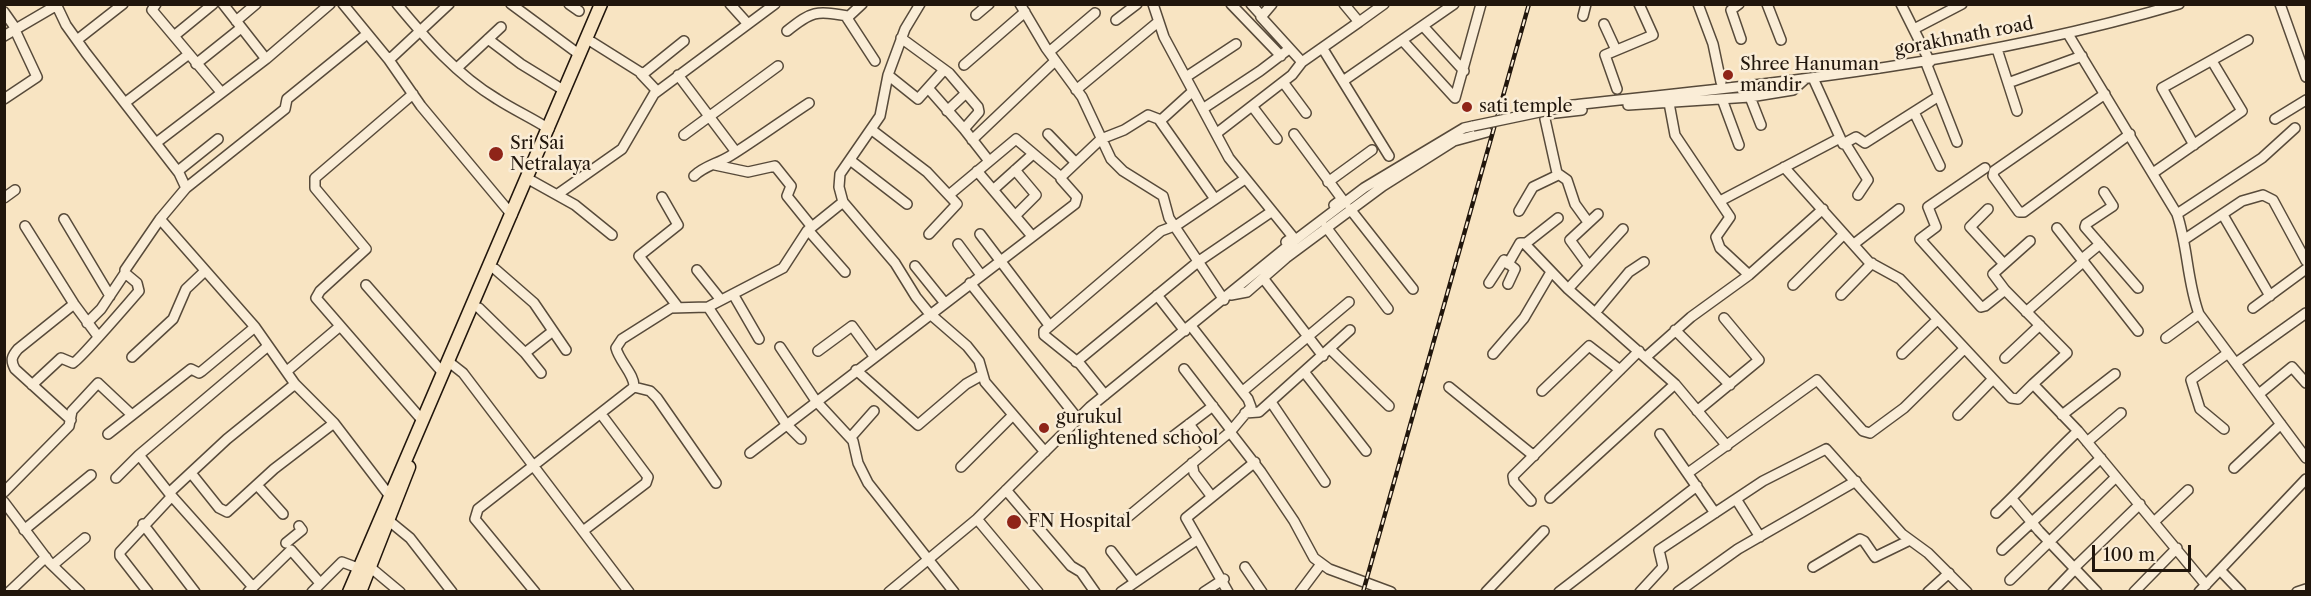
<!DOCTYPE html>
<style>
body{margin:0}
#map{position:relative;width:2311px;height:596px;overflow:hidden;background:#f8e4c2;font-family:"Libre Caslon Text",serif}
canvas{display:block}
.frame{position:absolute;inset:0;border:6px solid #21160c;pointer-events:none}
.scale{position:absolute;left:2092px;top:545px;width:99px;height:27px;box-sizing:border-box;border:3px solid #21160c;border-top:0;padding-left:8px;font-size:18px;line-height:21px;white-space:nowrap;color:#21160c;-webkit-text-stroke:4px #faedd7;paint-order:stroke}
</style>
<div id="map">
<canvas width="2311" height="596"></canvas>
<div class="frame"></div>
<div class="scale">100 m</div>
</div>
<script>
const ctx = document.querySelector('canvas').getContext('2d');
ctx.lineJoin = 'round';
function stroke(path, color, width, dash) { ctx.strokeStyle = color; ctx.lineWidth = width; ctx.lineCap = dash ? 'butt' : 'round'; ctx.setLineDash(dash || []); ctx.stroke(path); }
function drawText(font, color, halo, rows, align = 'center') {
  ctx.font = font + ' "Libre Caslon Text",serif'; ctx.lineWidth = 5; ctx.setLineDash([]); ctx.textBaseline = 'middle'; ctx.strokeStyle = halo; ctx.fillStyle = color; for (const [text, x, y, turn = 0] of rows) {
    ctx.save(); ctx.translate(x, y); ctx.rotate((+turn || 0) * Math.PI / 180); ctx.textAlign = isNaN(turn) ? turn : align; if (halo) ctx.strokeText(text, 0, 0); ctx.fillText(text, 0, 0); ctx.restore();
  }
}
const minor = new Path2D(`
 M56,4L66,25L86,53L179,173L186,188L160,219L255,327L295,384L334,423L389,495
 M156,4L152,10L221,92
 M223,4L266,59L330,4
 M343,4L389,60L421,106L512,215
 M397,4C426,39 457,75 497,99C514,110 532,118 549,129
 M511,4L580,55
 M569,4L579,11
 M730,4L748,24
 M862,4L847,18L875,61
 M920,4L905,29L888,75L880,116L840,174L839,187L843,202L895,263L916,297L929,313L967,346L979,361L985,382L1045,452
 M1020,4L1046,48L1082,97L1111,159L1123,171L1163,196L1169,218L1224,300
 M1153,4L1164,37L1229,158L1293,237L1286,242
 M1231,4L1281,56
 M1251,4L1261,15
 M1272,4L1261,17L1302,62L1359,22L1344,4
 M1698,4L1713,44L1721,82
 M1739,4L1731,10L1741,39
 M1767,4L1781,40
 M1901,4L1930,62
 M2280,4L2306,77
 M4,12L16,29
 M976,15L989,4
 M1583,16L1586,4
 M1116,20L1137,4
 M236,21L256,4
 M1359,22L1384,4
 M1604,24L1616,50
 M1423,26L1464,71
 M1914,29L1962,4
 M787,31C813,10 816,11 848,16
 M2068,34L2177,214C2188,247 2187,282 2199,314L2306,458
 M4,36L57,5
 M174,36L213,4
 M901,38L949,73L978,107L979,112L964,129L989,161
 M488,39L521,64L565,91
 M77,40L123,4
 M1402,40L1455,98L1481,4
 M592,42L643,74L684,41
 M1323,49L1389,156
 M1997,49L2017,111
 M1049,52L1095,13
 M389,60L449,4
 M1926,63L1957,142
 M196,64L241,28
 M964,65L1025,12
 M457,68L501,27
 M641,74L657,91
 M678,75L736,152
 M888,75L918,99L944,70
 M1186,77L1236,44
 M1813,78L1843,144L1856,137L1865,143L1939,96
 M1343,81L1454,4
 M1283,82L1306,113
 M2008,83L2082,56
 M928,88L964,129
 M1617,89L1605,55L1653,35L1639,4
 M1076,90L1158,22
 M1193,91L1160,121L1215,199
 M413,94L315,178V188L366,249L320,291L316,298L422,420
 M2105,94L1994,171L1993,176L2019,212H2024L2130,134
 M1750,97L1761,125
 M4,99L37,77L15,30
 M1722,99L1739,145
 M126,102L189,54
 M1669,103L1675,135L1730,217L1716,237L1720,248L1749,275
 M1573,105C1780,83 1978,63 2179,4
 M1628,105L1750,97L1793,90L1804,80
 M1252,106L1277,139
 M1204,108L1260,71L1289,49
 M1582,110L1547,114L1545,119L1557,173L1567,180L1575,204L1588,222
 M947,111L966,93
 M1914,112L1940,166
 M2275,119L2306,100
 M872,130L927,172L957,204L929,234
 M1217,133L1292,75L1302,62
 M1048,134L1075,162
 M1294,134L1342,199L1334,205
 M684,135L778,66
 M972,140L1055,61
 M156,143L266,59
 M1845,143L1868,180L1858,195
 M2194,145L2162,88L2248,40
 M850,160L907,204
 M715,165L748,172L775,166L791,186L787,196L812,227
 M1784,167L1869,262L1900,279L2011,398L2018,399L2033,384L2078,431L2206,585
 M1985,168L1928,207L1936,227L1920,239L1981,307L1985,306L2005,290
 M178,171L218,139
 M977,171L1032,236
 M2153,173L2242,111L2212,61
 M694,176C704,166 717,164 730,156C757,139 783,120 809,103
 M532,181L575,205L612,235
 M1328,182L1372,150
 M186,188L285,109L287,99L367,34
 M993,190L1033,154
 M2104,192L2113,206L2086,224L2085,227L2138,288
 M558,194L622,149L654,94L775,4
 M949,195L1016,139L1061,177
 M662,197L678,225L639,256L678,307
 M4,198L15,190
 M1720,201L1840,138
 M1350,209L1413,289
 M1988,209L1970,227L2004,264
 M1519,211L1533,187L1558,175
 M2177,214L2262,158L2295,128
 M2223,215L2270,296
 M1015,216L1036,195L1015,170
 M64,219L110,296
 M25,226L74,304L97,335
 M1326,227L1388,309
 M2057,228L2138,331
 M808,230L845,272
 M980,234L1049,325
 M2185,239L2242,201L2263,195L2273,200L2306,261
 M2030,241L1993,274L2005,290L2067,353L2033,384
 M958,244L981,275
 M1525,244L1558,218
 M1854,244L1899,209
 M2082,259L2100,244
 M1508,264L1520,243H1524L1568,289L1675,384L1727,446
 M915,266L944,302
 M1589,266L1570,240L1598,214
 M495,269L534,303L566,350
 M697,270L721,300
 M1263,278L1323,356
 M970,283L1078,419
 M1489,283L1504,260L1515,269L1508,284
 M366,285L443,373
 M1793,285L1844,234
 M1568,289L1623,229
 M733,294L759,339
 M1157,295L1185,331
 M1231,295L1247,292L1286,258L1383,186L1454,141L1487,132
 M1841,295L1872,263
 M708,307L786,424L801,439
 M479,308L525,353L541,373
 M2253,308L2306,269
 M2026,312L2084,261
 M1595,313L1629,272L1644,262
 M87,323L101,309L125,273
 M1191,326L1248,399L1251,407L1230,432L1261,472L1294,521L1314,558L1329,569L1391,592
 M1675,330L1730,385
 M2166,338L2199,314
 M780,347L816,401L853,441L858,463L868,483L954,592
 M1330,349L1389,406
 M818,351L852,326L874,356
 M525,353L553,331
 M1493,354L1524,318L1551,272
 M1902,354L1937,320
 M132,357L173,319L186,289L205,271
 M1646,357L1691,317L1749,275L1823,209
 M2005,358L2040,325
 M449,362L463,373L629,592
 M1076,362L1199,261L1271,212
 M2236,363L2306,313
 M1184,369L1231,430
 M856,370L918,425L966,384L982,375
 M287,371L339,327
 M1305,373L1366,451
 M32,385L61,358L73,363C79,361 130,301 139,291L137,283L125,273V270L160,219
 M634,387L650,391L657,398L716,483
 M1449,387L1534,456
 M1243,391L1349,302
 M1542,391L1589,346L1620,370
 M2259,394L2292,367L2306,383
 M1105,395L1080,364L1044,335V331L1161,231L1177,225L1245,179
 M1271,402L1325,482
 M1697,411L1759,360L1724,318
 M1245,413L1259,412L1350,330
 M1958,415L1992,380
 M2062,415L2115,374
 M71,420L15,369C10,360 12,356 18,349L74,304
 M1189,424L1208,450
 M2224,429L2200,409L2191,380L2228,353
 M108,434L191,369L199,373L202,371L255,327
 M1660,434L1715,513
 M851,437L874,411
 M1172,437L1213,406
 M2087,442L2121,413
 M750,453L1075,204L1077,197L1061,179L1062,176L1101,139L1124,130L1148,115L1161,120
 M139,455L268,346
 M1192,463L1194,473L1212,497
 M961,467L1013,415
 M2234,468L2281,424
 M191,473L219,508L227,512L274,469L334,423
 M1688,473L1817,380L1863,431L1870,433L1904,408L1964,349
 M116,478L139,455L169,493L253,587
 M257,485L283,514
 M1006,490L1071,566L1081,572L1095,592
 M4,492L69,426L72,411L98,383L132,415
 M169,493L227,439L295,384
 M1550,498L1675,384
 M1736,499L1760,537
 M2012,499L2039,531L2097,592
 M1531,501L1514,482L1513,476L1639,351
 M4,502L50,563L80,592
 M1996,513C2025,486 2049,458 2078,431
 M1129,516L1230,432
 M977,519L1038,592
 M388,520L410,538L452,592
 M2155,521L2188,490
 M143,524L195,592
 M24,530L91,475
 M583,531L646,483L648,477L601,414
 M1198,539L1186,518L1255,462
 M286,543L302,530L299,526
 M2002,550L2101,458
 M1111,551L1135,582
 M53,565L85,538
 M370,567L400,592
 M1245,567L1262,592
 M1813,567L1860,539L1864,541L1875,557L1910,540
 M2074,568L2140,504
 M2220,570L2241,592
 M2010,580L2116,477
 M9,592L46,557
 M148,592L120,556V552L172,496
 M248,592L291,550L320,583
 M312,592L342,562L358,568
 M535,592L475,519L478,509L634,387C635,375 619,361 616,348L622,339L671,308L708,307L783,268L807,231L843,202
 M889,592L977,519L1090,407L1294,241L1364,188L1464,128L1473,126
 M1121,592L1198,539L1228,592
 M1204,592L1224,579
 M1300,592L1321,564
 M1486,592L1544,531
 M1559,592L1697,486
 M1640,592L1663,567L1659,550L1763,481L1826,449L1902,534L1928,553L1967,592
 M1678,592L1738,549L1856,481
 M1928,592L1949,573
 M2053,592L2075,569
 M2134,592L2177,548
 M2199,592L2306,479
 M2297,592L2306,589`);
const major = new Path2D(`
 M349,592L601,4
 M360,592L409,467`);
const rail = new Path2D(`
 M1363,592L1529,4`);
const minorBridge = new Path2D(`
 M1473,126L1573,105`);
const markers = [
 [1728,75,6,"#8f2418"],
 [1467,107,6,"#8f2418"],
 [496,154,8,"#8f2418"],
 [1044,428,6,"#8f2418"],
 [1014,522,8,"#8f2418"]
];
const streetNames = [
 ["gorakhnath road",1964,37,-11]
];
const poiNames = [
 ["Shree Hanuman",1740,65],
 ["mandir",1740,86],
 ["sati temple",1479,107],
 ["Sri Sai",510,144],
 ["Netralaya",510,165],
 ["gurukul",1056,418],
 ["enlightened school",1056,439],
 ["FN Hospital",1028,522]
];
stroke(minor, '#574a3a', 12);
stroke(major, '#21160c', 15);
stroke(minor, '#faedd7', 9);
stroke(major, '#f8e4c2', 12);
stroke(rail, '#21160c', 4.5);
stroke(rail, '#faedd7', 2, [7]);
stroke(minorBridge, '#574a3a', 12, []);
stroke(minorBridge, '#faedd7', 9);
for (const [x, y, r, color] of markers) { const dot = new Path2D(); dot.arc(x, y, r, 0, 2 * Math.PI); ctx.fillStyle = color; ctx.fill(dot); stroke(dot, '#faedd7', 2); }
drawText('18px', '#21160c', '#faedd7', streetNames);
drawText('18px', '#21160c', '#faedd7', poiNames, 'left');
</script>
